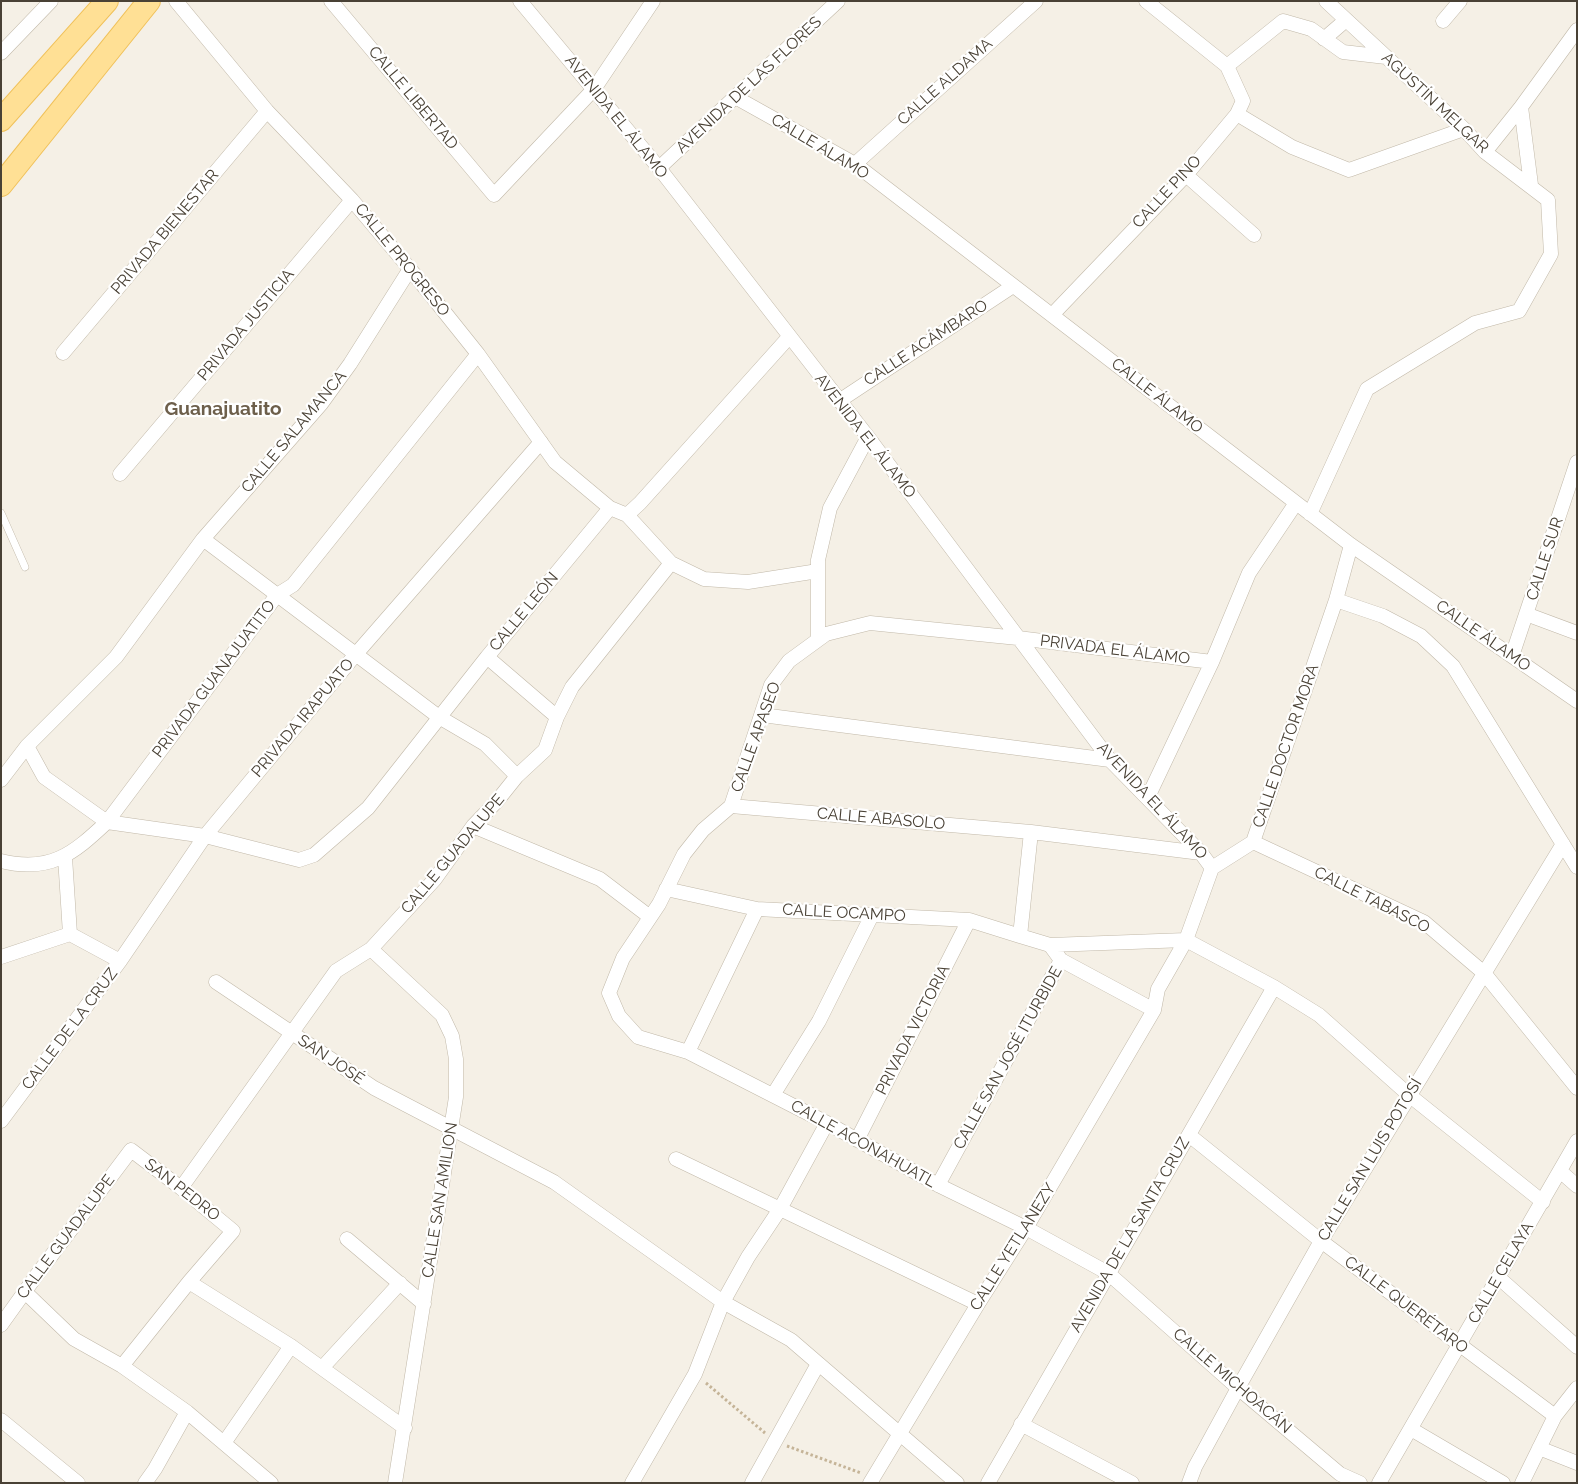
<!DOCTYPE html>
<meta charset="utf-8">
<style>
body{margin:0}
#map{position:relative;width:1578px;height:1484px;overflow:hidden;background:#f5f0e6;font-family:Raleway,sans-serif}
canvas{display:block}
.frame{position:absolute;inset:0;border:2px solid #494135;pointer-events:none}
</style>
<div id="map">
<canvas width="1578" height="1484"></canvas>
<div class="frame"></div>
</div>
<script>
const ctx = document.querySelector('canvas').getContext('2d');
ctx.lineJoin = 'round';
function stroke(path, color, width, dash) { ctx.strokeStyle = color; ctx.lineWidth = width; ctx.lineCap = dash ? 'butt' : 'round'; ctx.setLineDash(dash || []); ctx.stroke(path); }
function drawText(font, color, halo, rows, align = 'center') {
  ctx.font = font + ' Raleway,sans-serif'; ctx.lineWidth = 4.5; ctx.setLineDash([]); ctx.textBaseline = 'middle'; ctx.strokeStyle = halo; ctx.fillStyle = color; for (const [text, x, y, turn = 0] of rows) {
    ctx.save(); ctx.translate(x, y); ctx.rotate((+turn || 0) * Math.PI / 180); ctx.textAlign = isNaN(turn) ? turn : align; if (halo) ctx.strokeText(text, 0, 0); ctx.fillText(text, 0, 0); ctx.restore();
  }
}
const path = new Path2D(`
 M706,1383L765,1433
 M787,1446L861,1473`);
const lane = new Path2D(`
 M1,513L25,567`);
const street = new Path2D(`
 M176,1L267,111L352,200L410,269L478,354L555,462L610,508L627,515L671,563L572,687L557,717L545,750L517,776L497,801L473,826L435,879L371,949L336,971L181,1188
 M331,1L494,195L594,89L653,1
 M520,1L659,168L868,437L1110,760L1201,853L1212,868
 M1443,21L1460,1
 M1324,39L1346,20
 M1,53L51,1
 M1227,66L1283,21L1311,29L1343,52L1386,57
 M735,97L855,164L1351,545L1577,701
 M1521,107L1531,185
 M1237,114L1292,147L1349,170L1464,129
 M1485,152L1521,107L1577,30
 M855,164L1036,1
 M659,168L838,1
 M1186,175L1254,235
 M1052,315L1186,175L1237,114L1243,101L1227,66L1146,1
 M63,353L267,111
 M839,401L1013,286
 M120,474L352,200
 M1310,514L1367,389L1475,323L1519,311L1551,254L1548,200L1485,152L1464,129L1326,1
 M627,515L640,503L789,337
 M203,539L439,717L485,744L517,776
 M671,563L704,579L748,582L818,571
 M1336,600L1383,616L1421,636L1453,666L1577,867
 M1526,614L1577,633
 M818,639V560L830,508L868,437
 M1512,656L1577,462
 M487,657L557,717
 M1212,662L1018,638L870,623L826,634L789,661L771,685L731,806L703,830L684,854L659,904L623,958L609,993L619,1016L638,1037L688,1052L827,1123L938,1185L1026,1228L1108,1273L1238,1388L1340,1474L1360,1483
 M762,715L1110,760
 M27,746L44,777L107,822L205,836L299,860L314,855L368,808L487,657L610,508
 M1,780L27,746L116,657L203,539L321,404L350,364L410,269
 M1148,797L1212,662L1249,573L1296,503
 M731,806L1031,832L1201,853
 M473,826L600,879L650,917
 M1031,832L1020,936L1050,945L1061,960L1154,1010
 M1253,842L1424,922L1484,973L1577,1088
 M65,857L70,934
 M1,861C50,873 73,854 107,822L277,595L293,585L478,354
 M666,889L757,909L969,920L1020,936
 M1050,945L1186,940L1274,987L1319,1015L1409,1095L1543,1202
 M371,949L442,1015L452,1036L456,1059V1097L395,1483
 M1,957L70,934L120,961
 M216,982L374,1088L554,1182L723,1302L791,1340L957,1483
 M688,1052L757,909
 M773,1095L819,1021L872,915
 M1,1121L120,961L205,836L356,654L541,442
 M1189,1135L1321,1241L1555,1416
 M857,1140L969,920
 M676,1159L978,1304
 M1560,1171L1577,1186
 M938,1185L1061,960
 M347,1239L424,1304
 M1498,1277L1577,1347
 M25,1292L74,1339L122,1366L187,1412L271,1483
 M1,1325L36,1276L131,1150L181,1188L233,1231L189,1282
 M122,1366L189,1282L291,1346L405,1428
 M322,1368L400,1283
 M1,1420L78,1483
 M1021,1424L1132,1483
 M1411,1429L1503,1483
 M224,1443L291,1346
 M1539,1448L1577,1463
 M145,1483L155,1469L187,1412
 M632,1483L695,1374L723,1302L748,1257L780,1209L827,1123
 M752,1483L818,1364
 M870,1483L978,1304L1026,1228L1154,1010L1158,989L1186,940L1212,868L1253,842L1336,600L1351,545
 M988,1483L1274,987
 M1189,1483L1195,1467L1238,1388L1321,1241L1563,844
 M1379,1483L1577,1141
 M1522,1483L1555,1416L1577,1388`);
const primary = new Path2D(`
 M1,120L107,1
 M1,185L149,1`);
const streetNames = [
 ["CALLE ALDAMA",945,82,-42],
 ["AVENIDA DE LAS FLORES",749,85,-43],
 ["CALLE LIBERTAD",413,98,50],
 ["AGUSTÍN MELGAR",1435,103,43],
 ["AVENIDA EL ÁLAMO",616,117,51],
 ["CALLE ÁLAMO",820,147,31],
 ["CALLE PINO",1167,192,-47],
 ["PRIVADA BIENESTAR",165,232,-50],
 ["CALLE PROGRESO",402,260,51],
 ["PRIVADA JUSTICIA",246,325,-50],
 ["CALLE ACÁMBARO",926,343,-33],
 ["CALLE ÁLAMO",1157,396,38],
 ["CALLE SALAMANCA",294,432,-50],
 ["AVENIDA EL ÁLAMO",865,436,52],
 ["CALLE SUR",1545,559,-72],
 ["CALLE LEÓN",524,612,-50],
 ["CALLE ÁLAMO",1483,636,35],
 ["PRIVADA EL ÁLAMO",1115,650,7],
 ["PRIVADA GUANAJUATITO",214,679,-53],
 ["PRIVADA IRAPUATO",303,718,-50],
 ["CALLE APASEO",756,737,-70],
 ["CALLE DOCTOR MORA",1286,746,-71],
 ["AVENIDA EL ÁLAMO",1152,801,47],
 ["CALLE ABASOLO",881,819,5],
 ["CALLE GUADALUPE",453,854,-50],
 ["CALLE TABASCO",1372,900,27],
 ["CALLE OCAMPO",844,913,3],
 ["CALLE DE LA CRUZ",70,1029,-53],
 ["PRIVADA VICTORIA",913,1030,-63],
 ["CALLE SAN JOSÉ ITURBIDE",1008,1058,-61],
 ["SAN JOSÉ",331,1060,34],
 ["CALLE ACONAHUATL",863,1144,29],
 ["CALLE SAN LUIS POTOSÍ",1370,1160,-59],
 ["SAN PEDRO",182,1190,38],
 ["CALLE SAN AMILION",440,1200,-81],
 ["AVENIDA DE LA SANTA CRUZ",1130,1235,-60],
 ["CALLE GUADALUPE",66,1237,-53],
 ["CALLE YETLANEZY",1013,1247,-58],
 ["CALLE CELAYA",1501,1273,-60],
 ["CALLE QUERÉTARO",1406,1305,37],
 ["CALLE MICHOACÁN",1232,1381,41]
];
const quarterNames = [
 ["Guanajuatito",223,409]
];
stroke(lane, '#c1b8a8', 8);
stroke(street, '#c1b8a8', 15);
stroke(primary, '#f0c15a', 24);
stroke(path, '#c5b498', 3, [2.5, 2.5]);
stroke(lane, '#fff', 7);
stroke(street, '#fff', 14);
stroke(primary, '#ffe095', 22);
drawText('16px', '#494135', '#fff', streetNames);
drawText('bold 19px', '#6d5f4b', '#fff', quarterNames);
</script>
